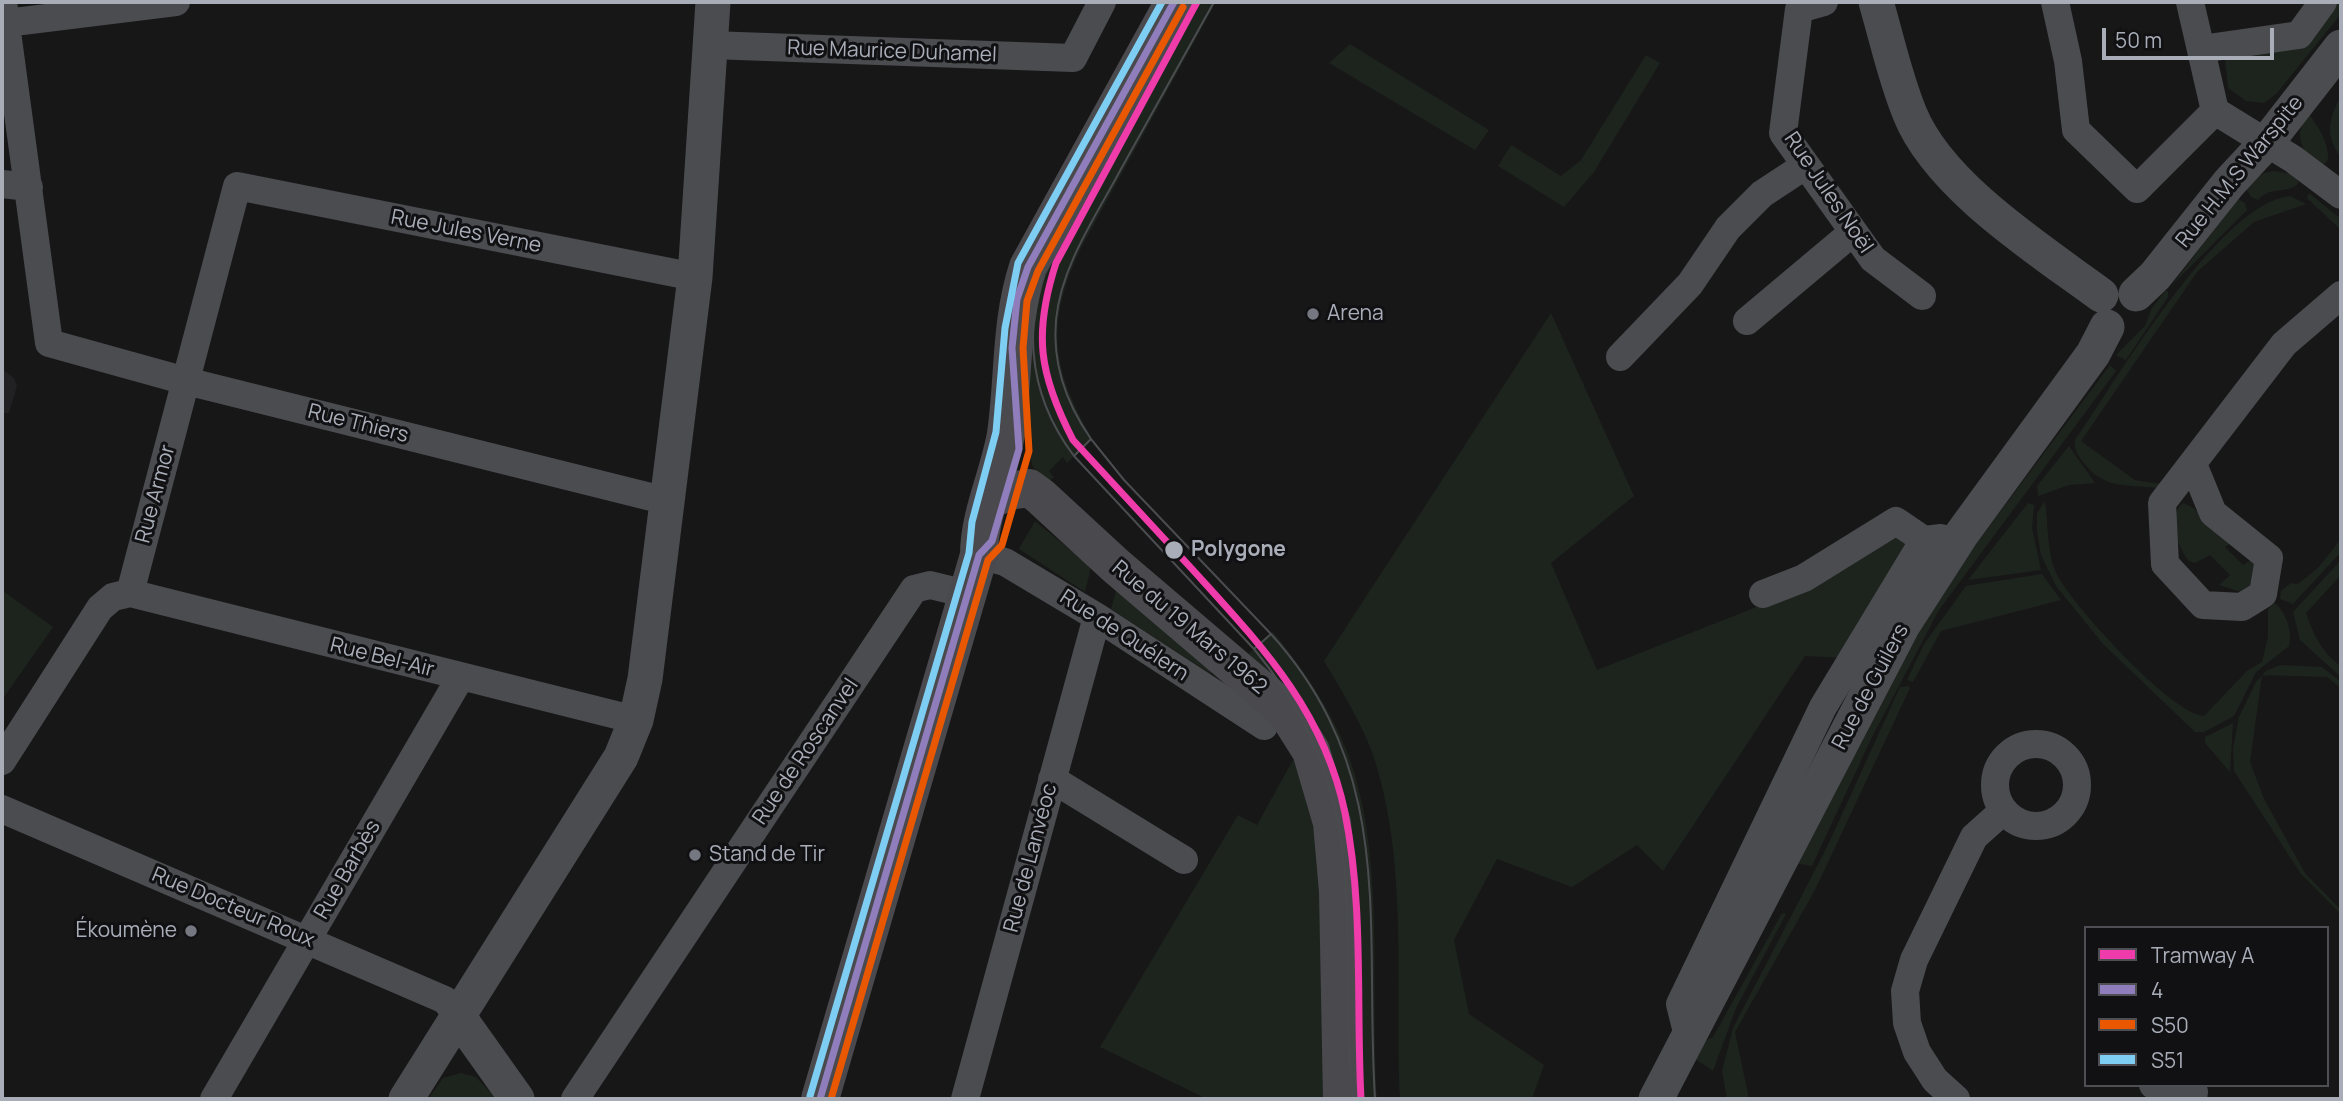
<!DOCTYPE html>
<meta charset="utf-8">
<style>
body{margin:0}
#map{position:relative;width:2343px;height:1101px;overflow:hidden;background:#171717;font-family:Manrope,sans-serif}
canvas{display:block}
.frame{position:absolute;inset:0;border:4px solid #a8adb8;pointer-events:none}
.legend{position:absolute;left:2084px;top:926px;width:245px;height:161px;box-sizing:border-box;background:#111113;border:2px solid #4d4f55;margin:0;padding:9px 12px;list-style:none;font-size:21px;color:#a8adb8}
.legend li{display:flex;align-items:center;gap:14px;height:35px}
.legend b{width:35px;border:2px solid #4d4f55}
.scale{position:absolute;left:2102px;top:28px;width:172px;height:32px;box-sizing:border-box;border:4px solid #a8adb8;border-top:0;padding-left:9px;font-size:21px;line-height:24px;white-space:nowrap;color:#a8adb8;-webkit-text-stroke:5px #111113;paint-order:stroke}
</style>
<div id="map">
<canvas width="2343" height="1101"></canvas>
<div class="frame"></div>
<ul class="legend">
<li><b style="height:9px;background:#f03baa"></b>Tramway A</li>
<li><b style="height:9px;background:#8f7ebb"></b>4</li>
<li><b style="height:9px;background:#ea5701"></b>S50</li>
<li><b style="height:9px;background:#7ecef3"></b>S51</li>
</ul>
<div class="scale">50 m</div>
</div>
<script>
const ctx = document.querySelector('canvas').getContext('2d');
ctx.lineJoin = 'round';
function paint(path, color) { ctx.fillStyle = color; ctx.fill(path, 'evenodd'); }
function stroke(path, color, width, dash) { ctx.strokeStyle = color; ctx.lineWidth = width; ctx.lineCap = dash ? 'butt' : 'round'; ctx.setLineDash(dash || []); ctx.stroke(path); }
function drawText(font, color, halo, rows, align = 'center') {
  ctx.font = font + ' Manrope,sans-serif'; ctx.lineWidth = 6; ctx.setLineDash([]); ctx.textBaseline = 'middle'; ctx.strokeStyle = halo; ctx.fillStyle = color; for (const [text, x, y, turn = 0] of rows) {
    ctx.save(); ctx.translate(x, y); ctx.rotate((+turn || 0) * Math.PI / 180); ctx.textAlign = isNaN(turn) ? turn : align; if (halo) ctx.strokeText(text, 0, 0); ctx.fillText(text, 0, 0); ctx.restore();
  }
}
const built = new Path2D(`
 M2,369L14,378L17,386L9,413H2Z`);
const green = new Path2D(`
 M1185,2H1216L1082,246C1045,322 1051,368 1092,438L1067,463L1063,457L1049,471L1054,477L1045,484L1032,465L1025,430L1033,290Z
 M2335,2H2341V14L2276,94L2264,103L2246,101L2228,88L2225,58Z
 M1350,44L1489,130L1475,150L1329,63Z
 M1646,55L1660,63L1594,172L1564,207L1498,166L1511,145L1561,176L1581,160Z
 M2341,96V157C2324,136 2329,118 2341,96Z
 M2307,112C2318,126 2329,142 2328,160L2320,168C2300,151 2294,135 2307,112Z
 M2274,171L2293,174L2299,183C2287,195 2271,185 2258,200L2251,197L2245,187L2264,173Z
 M2309,193L2341,219V230L2307,198Z
 M2290,196L2306,204L2254,222L2197,272L2081,441L2135,480L2161,484L2158,488C2125,484 2104,490 2082,461C2077,454 2074,449 2075,440C2115,383 2219,203 2290,196Z
 M2238,199L2245,203L2247,210L2172,285Z
 M2165,291H2168V297L2126,360L2116,355L2145,326L2152,308Z
 M1551,313L1634,496L1551,563L1597,670L1792,593L1893,529L1914,550L1844,658L1805,656L1663,871L1637,845L1572,887L1497,859L1454,940L1469,1014L1544,1065L1532,1099H1400C1395,988 1409,862 1373,755C1361,722 1342,691 1324,661Z
 M2110,365L2116,371L1939,610L1872,737L1812,866L1795,863L1925,612Z
 M2069,446L2095,483L2069,485L2038,496L2037,486Z
 M2045,501C2048,522 2047,551 2055,571C2068,601 2172,715 2204,716L2247,671L2262,662L2268,637V609L2275,603C2286,613 2293,631 2289,646L2256,672L2234,716L2204,732H2195L2103,644L2056,586L2041,555L2037,532V513Z
 M2028,503L2034,505L2032,528L2041,570L1968,580Z
 M2183,503L2192,507L2231,543L2225,547L2243,565L2253,559L2263,576L2241,592L2219,585L2230,575L2210,555L2195,563L2189,561C2178,548 2166,516 2183,503Z
 M1035,521L1091,567L1085,592L1019,549Z
 M2341,539V552L2293,604L2280,599L2281,591L2291,583L2298,584L2318,568Z
 M2341,560V575L2306,613C2314,637 2322,651 2341,667V677L2300,640L2293,612Z
 M2042,574L2061,600L1941,631L1913,682L1907,680L1924,644L1966,586Z
 M1117,588L1214,668L1211,674L1111,609Z
 M3,591L53,627L2,700V593Z
 M1273,632C1303,669 1331,709 1348,754C1386,857 1370,990 1377,1099H1349L1342,848L1240,661Z
 M2280,665L2322,667L2341,682V688L2327,677L2262,675L2250,762L2264,799L2305,873L2341,910L2339,912L2301,874L2234,771L2233,748L2239,717L2256,682L2266,671Z
 M1908,686L1910,688L1815,890L1735,1032L1749,1099H1727L1722,1071L1733,1028L1827,847L1900,687Z
 M2233,723L2230,772L2205,743V737Z
 M1294,758L1319,848L1325,1099H1207L1100,1047L1238,815L1257,825Z
 M1782,913L1786,914L1736,1008L1713,1071L1692,1057L1700,1043L1713,1037Z
 M461,1073L476,1077L497,1099H428L443,1078Z`);
const minor = new Path2D(`
 M3,2L49,343L186,381L667,501
 M1824,2L1799,9L1783,133L1873,259L1922,296
 M2055,2L2068,61L2076,130L2137,189L2215,111
 M2190,2L2215,111L2293,159L2341,195
 M6,23L176,2
 M711,45L1073,58L1102,2
 M2201,49L2299,35L2323,2
 M2,184L29,187
 M1747,321L1853,232
 M1620,357L1690,284L1728,228L1762,194L1806,165
 M2193,464L2213,513L2269,558L2263,594L2242,607L2203,605L2165,564L2162,503L2284,344L2341,295
 M979,555L1005,562L1097,617L1264,726
 M130,593L636,720
 M1763,594L1804,578L1896,521L1924,540L1941,538
 M1995 785a41 41 0 1 1 82 0a41 41 0 1 1-82 0Z
 M2,761L100,608L113,597L130,593L237,186L695,277
 M1052,779L1184,860
 M2,809L445,1000L458,1016
 M1688,1036L1680,1004L1823,707L1924,540
 M2153,1085L2194,1092L2193,1099
 M214,1099L460,678
 M575,1099L914,589L930,585L967,594
 M965,1099L1097,617
 M1956,1099L1935,1080L1917,1052L1907,1023L1905,991L1914,960L1974,837L2003,811`);
const tertiary = new Path2D(`
 M1876,2C1887,39 1895,78 1910,114C1939,186 2040,250 2101,295
 M2136,294L2155,276L2229,183L2267,142L2341,47
 M458,1016L517,1099
 M406,1099L621,757L636,720L645,679L695,277L713,2
 M1656,1099L1903,625L1961,535L2093,354L2107,327`);
const secondary = new Path2D(`
 M988,501L1009,491L1029,488L1040,496L1116,566L1285,710L1311,751L1332,823L1338,891L1342,1099
 M820,1099L979,555C979,514 999,475 1006,434C1014,377 1010,322 1028,267L1174,2`);
const tram = new Path2D(`
 M1188,2L1054,245C1022,317 1025,391 1074,456L1091,439C1066,403 1052,364 1056,320C1061,266 1096,216 1121,169C1152,114 1183,58 1214,2
 M1091,439L1124,480L1271,634L1254,649L1074,456Z
 M1353,1099C1335,923 1380,801 1254,649L1271,634C1398,775 1364,926 1375,1099`);
const bus1 = new Path2D(`
 M820,1099L979,555L992,541L1019,449L1012,348L1017,299L1028,267L1174,2`);
const bus2 = new Path2D(`
 M831,1099L988,560L1002,545L1029,451L1023,348L1027,301L1038,271L1183,7`);
const bus3 = new Path2D(`
 M810,1096L969,553L972,522L996,432L1005,328L1018,263L1162,2`);
const tram1 = new Path2D(`
 M1197,2L1056,263C1033,334 1039,374 1073,440C1113,483 1152,526 1192,569C1260,644 1324,710 1345,813C1364,906 1356,1004 1361,1099`);
const markers = [
 [1313,314,7,"#757880"],
 [1174,550,10,"#a8adb8"],
 [695,855,7,"#757880"],
 [191,931,7,"#757880"]
];
const streetNames = [
 ["Rue Maurice Duhamel",892,52,2],
 ["Rue H.M.S Warspite",2240,172,-51],
 ["Rue Jules Noël",1828,193,56],
 ["Rue Jules Verne",466,232,11],
 ["Rue Thiers",358,424,14],
 ["Rue Armor",156,494,-75],
 ["Rue du 19 Mars 1962",1189,628,40],
 ["Rue de Quélern",1124,636,33],
 ["Rue Bel-Air",382,658,14],
 ["Rue de Guilers",1871,687,-62],
 ["Rue de Roscanvel",806,752,-56],
 ["Rue de Lanvéoc",1031,858,-75],
 ["Rue Barbès",348,870,-60],
 ["Rue Docteur Roux",233,908,23]
];
const poiNames = [
 ["Arena",1327,314],
 ["Stand de Tir",709,855],
 ["Ékoumène",177,931,"right"]
];
const stopNames = [
 ["Polygone",1191,550]
];
paint(built, '#212123');
paint(green, '#1d241e');
stroke(minor, '#4b4c50', 28);
stroke(tertiary, '#4b4c50', 35);
stroke(secondary, '#4a4a4e', 38);
stroke(tram, '#4b4c4f', 2);
stroke(bus1, '#8f7ebb', 7);
stroke(bus2, '#ea5701', 7);
stroke(bus3, '#7ecef3', 7);
stroke(tram1, '#f03baa', 7);
for (const [x, y, r, color] of markers) { const dot = new Path2D(); dot.arc(x, y, r, 0, 2 * Math.PI); ctx.fillStyle = color; ctx.fill(dot); stroke(dot, '#111113', 2.5); }
drawText('21px', '#a8adb8', '#111113', streetNames);
drawText('21px', '#a8adb8', '#111113', poiNames, 'left');
drawText('bold 21px', '#a8adb8', '#111113', stopNames, 'left');
</script>
